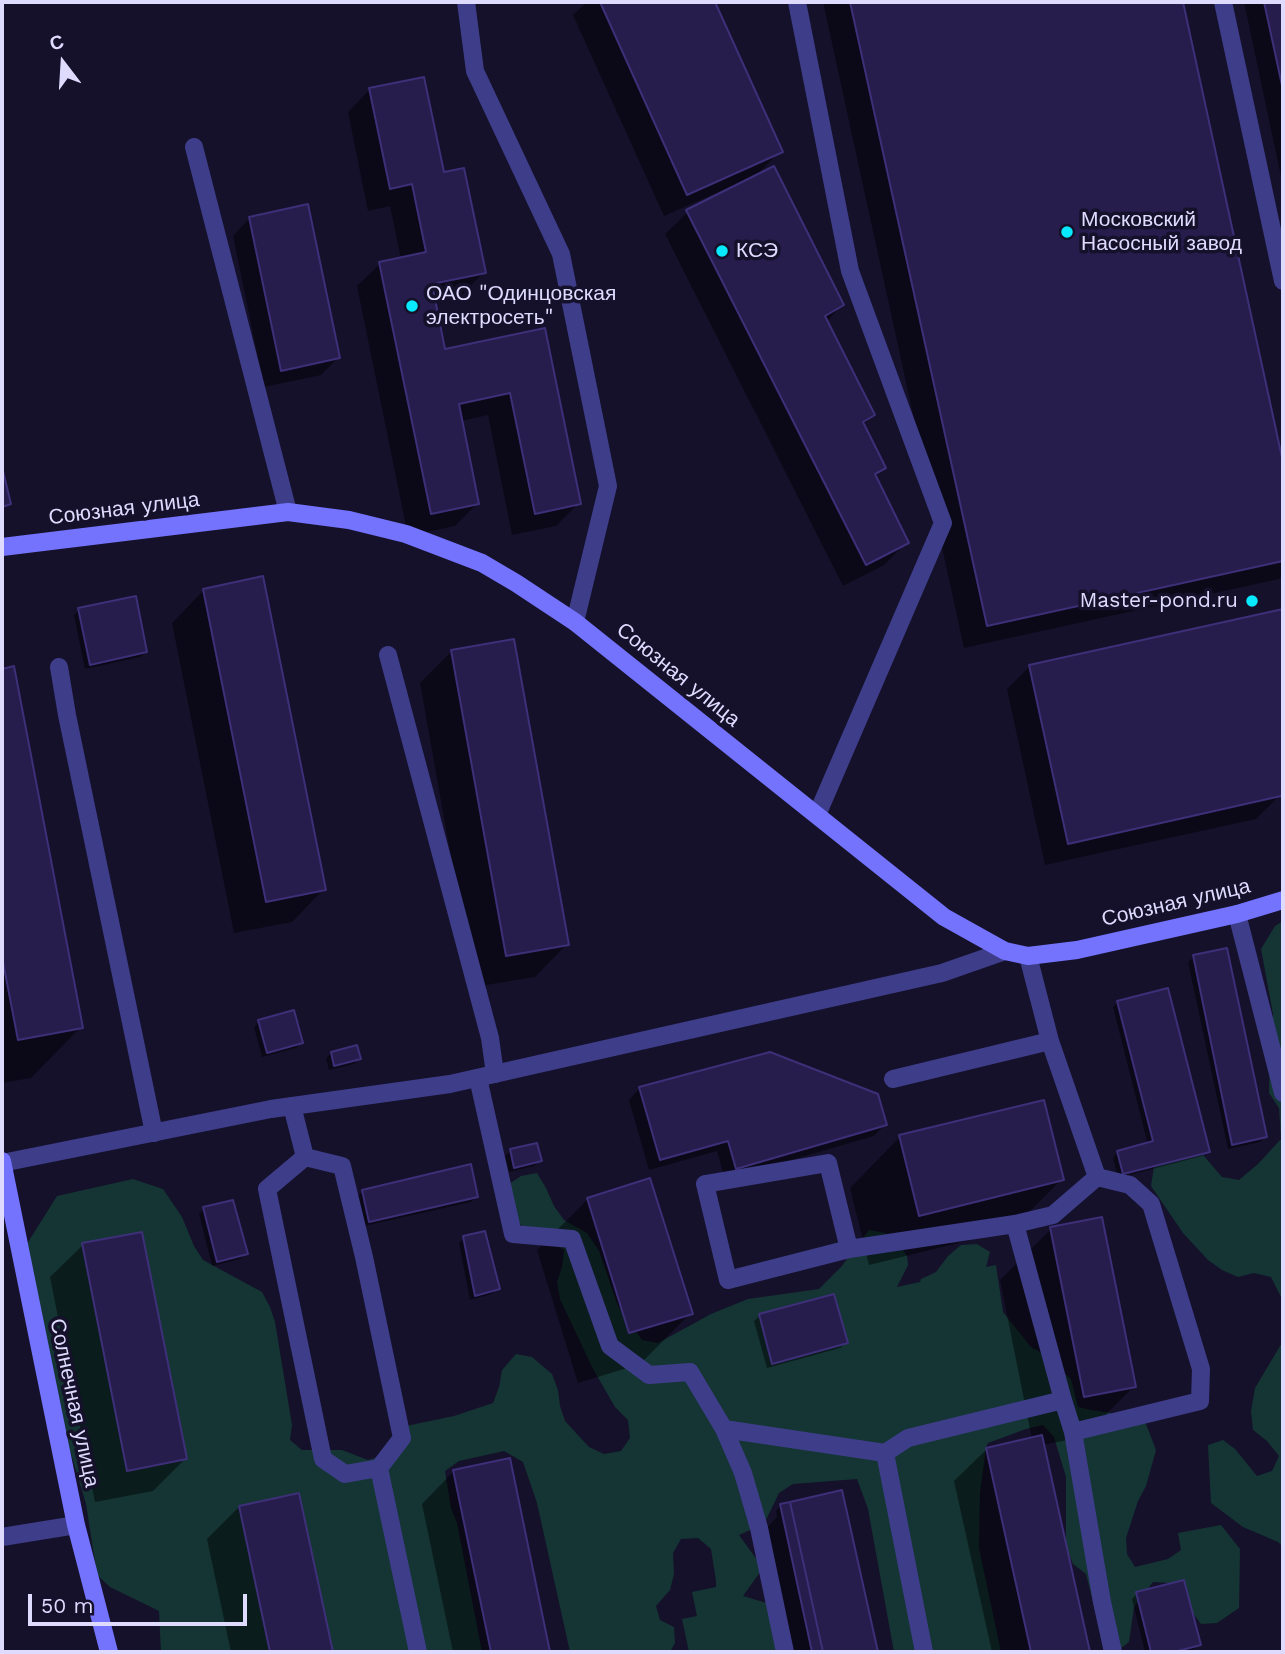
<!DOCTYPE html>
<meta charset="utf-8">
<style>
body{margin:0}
#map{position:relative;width:1285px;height:1654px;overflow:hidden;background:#15112b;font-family:"Work Sans",sans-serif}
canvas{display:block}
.frame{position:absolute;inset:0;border:4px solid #dfdbff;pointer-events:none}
.north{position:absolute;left:28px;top:28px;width:70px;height:70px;-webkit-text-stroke:5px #15112b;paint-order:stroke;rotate:343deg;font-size:19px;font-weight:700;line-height:28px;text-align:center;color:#dfdbff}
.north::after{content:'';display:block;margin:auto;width:24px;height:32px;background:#dfdbff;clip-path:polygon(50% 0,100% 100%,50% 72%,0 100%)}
.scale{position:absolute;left:28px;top:1594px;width:219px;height:32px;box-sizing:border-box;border:4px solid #dfdbff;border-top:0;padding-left:9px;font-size:21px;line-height:24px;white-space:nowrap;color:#dfdbff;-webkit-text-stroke:5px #15112b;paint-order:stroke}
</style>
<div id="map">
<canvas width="1285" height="1654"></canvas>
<div class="frame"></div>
<div class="north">С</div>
<div class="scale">50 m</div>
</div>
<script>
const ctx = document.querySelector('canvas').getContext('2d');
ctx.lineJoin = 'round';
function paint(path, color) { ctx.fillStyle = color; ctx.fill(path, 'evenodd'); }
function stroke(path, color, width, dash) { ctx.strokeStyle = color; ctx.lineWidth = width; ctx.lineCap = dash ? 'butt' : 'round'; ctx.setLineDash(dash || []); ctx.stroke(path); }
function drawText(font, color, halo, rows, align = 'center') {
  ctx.font = font + ' "Work Sans",sans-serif'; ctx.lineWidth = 7; ctx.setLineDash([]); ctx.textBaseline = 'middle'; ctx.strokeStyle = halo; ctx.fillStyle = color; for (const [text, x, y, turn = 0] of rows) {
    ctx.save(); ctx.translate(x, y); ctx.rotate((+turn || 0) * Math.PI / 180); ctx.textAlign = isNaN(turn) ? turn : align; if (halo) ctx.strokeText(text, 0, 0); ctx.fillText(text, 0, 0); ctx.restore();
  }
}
const green = new Path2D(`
 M1283,921V1301L1271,1277L1254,1273L1238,1277L1222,1270L1208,1260L1183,1233L1151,1186L1159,1134L1198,1149L1222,1177L1239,1180L1258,1164L1281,1139L1279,1108L1269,1093L1270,1053L1273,1014L1261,949L1275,926Z
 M537,1173L546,1188L554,1206L564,1220L587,1233L599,1251L618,1306L642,1340L658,1343L711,1314L748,1299L819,1289L841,1267L869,1230L885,1233L898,1242L907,1256L908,1265L897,1287L920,1282L921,1279L936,1272L948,1256L961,1245L977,1244L990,1252L986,1267L996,1265L1003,1312L1031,1347L1047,1356L1071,1379L1078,1407C1100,1413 1122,1413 1144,1419L1156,1450L1146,1486L1138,1501L1126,1538L1127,1554L1135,1567L1168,1559L1181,1550L1178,1533L1221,1525L1240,1549L1239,1608L1217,1623L1201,1624L1170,1583L1153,1582L1134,1607L1129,1642L1116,1652L1098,1622L1086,1574L1073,1564L1066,1547V1477L1054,1437L1043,1425L1026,1429L988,1443L986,1448L980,1493L979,1548L1001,1652H894L868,1509L857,1479L793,1484L779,1493L764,1524L739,1535L763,1568L743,1596L773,1605L779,1652H689L682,1619L697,1616L692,1592L716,1587V1581L711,1549L698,1538L681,1539L673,1553L674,1574L670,1590L656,1606L660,1620L674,1627L675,1643L670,1652H570L537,1503L523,1462L504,1451L459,1461L445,1471L451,1508L457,1523L482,1652H161L159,1611L110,1587L97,1575L86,1504L63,1427L25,1247L57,1196L133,1179L163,1189L182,1217L194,1246L203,1260L262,1292L270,1307L275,1322L292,1425L290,1440L302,1450H342L368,1460L388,1454L406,1426L454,1416L493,1403L499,1387L502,1370L516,1354L532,1357L552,1374L558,1390L560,1406L565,1421L589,1447L604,1454L621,1451L630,1438L628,1420L615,1407L592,1367L560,1299L557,1282L562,1267L564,1250L548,1241L532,1236L519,1223L506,1186L521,1176Z
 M1283,1341V1547L1278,1542L1243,1527L1211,1503L1208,1445L1223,1440L1235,1449L1257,1476L1272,1471L1279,1456L1267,1441L1253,1430L1251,1411L1255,1388Z`);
const shadow = new Path2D(`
 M587,2H713L780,151L755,177L842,305L826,322L873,415L863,425L884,468L874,478L907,542L884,565L843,586L665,234L688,212L733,189L732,186L664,216L573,15Z
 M823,2H1181L1283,470V575L1279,579L964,648Z
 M1244,2H1283V186Z
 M370,89L443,174L484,272L462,295L433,301L444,351L544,330L579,503L556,526L512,535L488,415L461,421L478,503L455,526L408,536L357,286L380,264L401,259L390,206L368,211L348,112Z
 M250,218L338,358L321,375L264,387L233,236Z
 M204,590L324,889L292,922L234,933L172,623Z
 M79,610L146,652L140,657L85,669L74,615Z
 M1283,610V788L1280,795L1256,819L1045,865L1007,689L1029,667Z
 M452,651L567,944L535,977L474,987L420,683Z
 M13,668L81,1027L31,1078L2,1083V670Z
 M1194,957L1265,1136L1260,1142L1228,1149L1188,962Z
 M1118,1002L1208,1151L1202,1156L1118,1178L1113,1158L1118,1152L1148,1145L1113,1007Z
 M259,1022L301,1043L296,1048L262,1057L254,1027Z
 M331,1053L359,1058L354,1064L329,1070L326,1059Z
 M640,1088L885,1124L874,1136L725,1179L717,1151L649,1170L629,1100Z
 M900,1137L1062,1179L1011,1230L869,1265L850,1188Z
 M511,1151L540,1160L534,1166L509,1172L505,1156Z
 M363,1192L477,1196L471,1202L364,1226L357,1197Z
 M588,1199L691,1313L640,1364L578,1383L537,1250Z
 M204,1209L246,1254L240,1259L212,1266L199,1214Z
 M1051,1229L1134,1386L1084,1437L1042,1445L1088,1652H992L954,1481L987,1449L1032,1439L1000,1280Z
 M464,1238L498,1289L492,1294L470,1300L459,1243Z
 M83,1245L185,1459L153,1491L95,1502L50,1277Z
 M760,1316L846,1343L840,1348L767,1368L754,1321Z
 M509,1460L548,1652H453L422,1504L454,1471Z
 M841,1492L876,1652H784L759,1536L777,1517L776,1511L781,1505Z
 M297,1495L331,1652H231L207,1539L239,1507Z
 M1137,1594L1199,1645L1193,1650L1185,1652H1145L1132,1599Z`);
const building = new Path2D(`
 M600,2H715L783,152L687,195Z
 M850,2H1183L1283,462V561L987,626Z
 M1264,2H1283V90Z
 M424,77L444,172L464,168L486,273L432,284L445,349L545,328L581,504L535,514L510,393L459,404L479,504L431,514L379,262L426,252L412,184L390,189L369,88Z
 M774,166L844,305L825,316L875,415L863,422L886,468L875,474L909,543L866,565L686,210Z
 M308,204L340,358L281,371L249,217Z
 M2,467L11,504L2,507Z
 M263,576L326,890L266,902L203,589Z
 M136,596L147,652L90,665L78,608Z
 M1283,609V792L1281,796L1068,844L1029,665Z
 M514,639L569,945L506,956L451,650Z
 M14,666L83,1028L18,1040L2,957V669Z
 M1227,948L1267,1137L1232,1145L1193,955Z
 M1168,988L1210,1152L1123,1174L1117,1151L1153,1141L1117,1001Z
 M294,1010L303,1043L267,1053L258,1020Z
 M357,1045L361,1059L334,1066L331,1052Z
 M770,1052L878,1094L887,1125L736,1169L728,1141L660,1160L639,1087Z
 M1044,1100L1064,1180L919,1216L899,1135Z
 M537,1143L542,1161L514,1168L510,1149Z
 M471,1164L478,1197L369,1222L362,1190Z
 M650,1178L693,1314L629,1333L587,1198Z
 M233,1200L248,1254L217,1262L203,1207Z
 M1102,1217L1136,1387L1084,1397L1050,1227Z
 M485,1231L500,1289L475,1296L463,1236Z
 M142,1232L187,1459L127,1471L82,1243Z
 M834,1294L848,1343L772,1364L759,1314Z
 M1042,1435L1090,1652H1031L986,1448Z
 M510,1458L550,1652H491L453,1470Z
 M842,1490L878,1652H823L790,1502Z
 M299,1493L333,1652H270L239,1506Z
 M790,1502L823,1652H812L780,1504Z
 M1184,1580L1201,1645L1174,1652H1151L1136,1592Z`);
const lane = new Path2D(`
 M466,2L475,71L561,254L608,486L575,622
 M797,2L850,271L943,523L817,815
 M1223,2L1283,281
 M194,147L288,512
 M388,655L490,1038L495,1074
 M59,667L67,715L154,1133
 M1237,914L1283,1093
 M478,1078L513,1234L572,1239L610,1346L649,1375L690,1372L724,1429L885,1453L908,1438L1063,1400L1015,1224L1053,1215L1097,1177L1050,1041L1028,956
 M893,1079L1050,1041
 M292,1106L305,1157L267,1189L323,1459L345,1474L379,1468L402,1438L364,1257L342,1166L305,1157
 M849,1249L728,1280L705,1184L828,1163L849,1249L1015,1224
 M1063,1400L1073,1432L1102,1602L1113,1652
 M724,1429L743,1473L759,1528L785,1652
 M1073,1432L1200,1401L1201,1369L1151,1204L1130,1185L1097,1177
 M885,1453L924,1652
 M379,1468L418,1652
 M2,1537L76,1525`);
const street = new Path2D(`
 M2,1163L271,1109L450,1084L942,973L1005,951`);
const secondary = new Path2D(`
 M2,547L288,512L349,520L406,534L482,563L516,583L575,622L944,917L1005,951L1028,956L1077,950L1237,914L1283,900
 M2,1161L76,1525L109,1652`);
const markers = [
 [1067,232,7,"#08e9fe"],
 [722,251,7,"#08e9fe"],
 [412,306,7,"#08e9fe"],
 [1252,601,7,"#08e9fe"]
];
const poiNames = [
 ["Московский",1081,220],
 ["Насосный завод",1081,244],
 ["КСЭ",736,251],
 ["ОАО \"Одинцовская",426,294],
 ["электросеть\"",426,318],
 ["Master-pond.ru",1238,601,"right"]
];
const streetNames = [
 ["Союзная улица",124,509,-7],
 ["Союзная улица",678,675,39],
 ["Союзная улица",1176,903,-13],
 ["Солнечная улица",74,1403,78]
];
paint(green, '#143533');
paint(shadow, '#0007');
paint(building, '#261d4c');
stroke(building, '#3d2f78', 2);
stroke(lane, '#3e3d8a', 18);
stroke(street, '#3e3d8a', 18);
stroke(secondary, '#7473fe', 18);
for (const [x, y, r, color] of markers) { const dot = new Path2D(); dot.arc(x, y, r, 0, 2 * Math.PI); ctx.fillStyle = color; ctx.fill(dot); stroke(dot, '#15112b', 2.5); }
drawText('21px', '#dfdbff', '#15112b', poiNames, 'left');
drawText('21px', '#dfdbff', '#15112b', streetNames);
</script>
